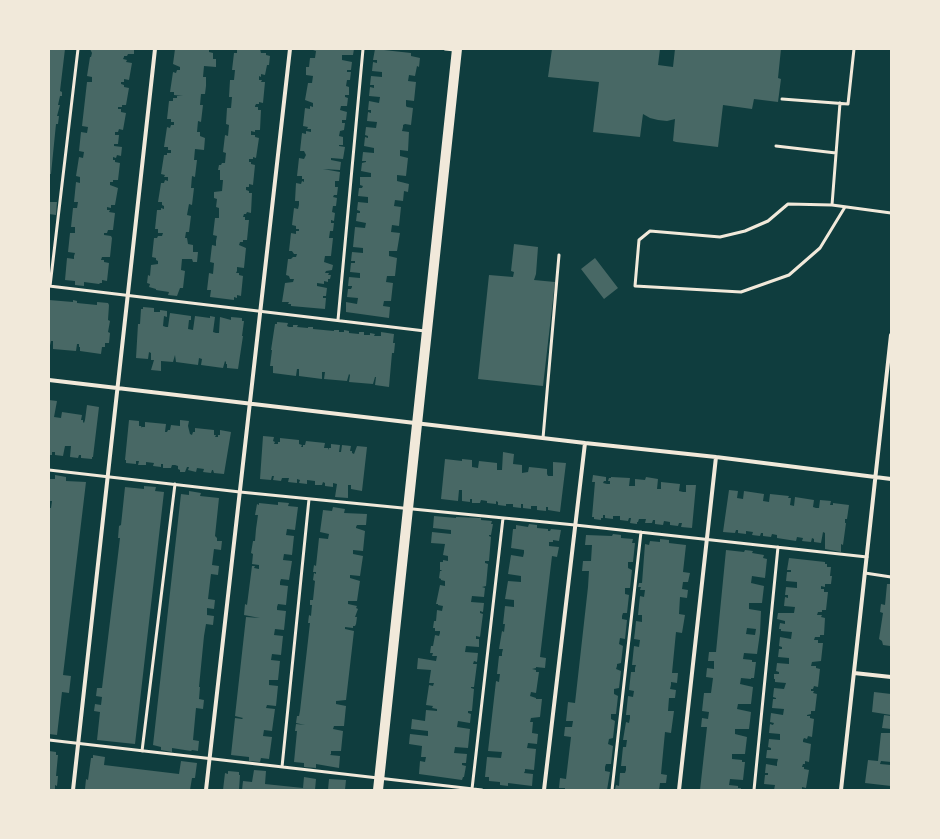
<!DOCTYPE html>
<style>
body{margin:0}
#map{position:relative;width:940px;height:839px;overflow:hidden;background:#0f3d3e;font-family:"Roboto Serif",serif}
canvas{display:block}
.frame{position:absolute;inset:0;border:50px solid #f1e9da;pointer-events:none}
</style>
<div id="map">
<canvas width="940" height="839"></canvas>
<div class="frame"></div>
</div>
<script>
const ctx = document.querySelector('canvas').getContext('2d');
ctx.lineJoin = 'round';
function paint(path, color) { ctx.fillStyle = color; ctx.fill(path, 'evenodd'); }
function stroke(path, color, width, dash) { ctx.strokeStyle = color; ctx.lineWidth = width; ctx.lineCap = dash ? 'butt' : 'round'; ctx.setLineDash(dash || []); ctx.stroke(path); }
const building = new Path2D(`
 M49,49H65L60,91L62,92V96H60L58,105H60L57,116H59L58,124H56L51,174H49Z
 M90,49H134V54H128L127,56H124V57L123,59L127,60L126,62L132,63L129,80L124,79V82H121V84L124,85V87L129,88L126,105H122V107H118V109H121V112L126,113L123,130L119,129L118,132H115V135H119L118,144H114V146L122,147L121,156L117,155L116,158L113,157V160H115V162L120,163L118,180H113V182H110V185L118,188L115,205H111V208L107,207V210H110L109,212L115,213L113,230H108L107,233H104V235L111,236L112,238L110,257H102L101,260H104V262L109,263L107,281L102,280V283H100L99,284L84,282V286L75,285V281L65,280L67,258L74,259V256L75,253L68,252L70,233H75V227H71L73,208H77L78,202H74L76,182L80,183V177L76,176L79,157L83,158L84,152L79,151L81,132L87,133L88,127L82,126L87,82H92V77L87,76L90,57H91L92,53Z
 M175,49H206L209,50V52L213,53V59H216V67L204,66L203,77H206V86L205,94H201L200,105H203L201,122L198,121L197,132H200V136L205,138L204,150L195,149L194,160H197L195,177L192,176L191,188H194L192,205L189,204L187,215L191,216L189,232H186L185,238H187L188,244L193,245V252H198L197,262H193L192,259H182L181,270L185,271L183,288H180L177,296L168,295L169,292L156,290V289L149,287L150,284L147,283L148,275L150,276L151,265L158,264V261L156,260V258L152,257L154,238H157L158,236H162L163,233H158V229H155L157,210H161V208L164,209V206L162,205V202H158L161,183H164L165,180L168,181V177H164L165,175L161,174L164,155H167V153H171V150H168V147H164L167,127L170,128L171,125H174V122H171V119H167L169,101H173V98H177V96H183L174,95V92H170L173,72L176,73L177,70H180V67L173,64Z
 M237,49H260L261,53H266V55L270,56L269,65H267L265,75L261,74V77L259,76V80H262L261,82H265L263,103L259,102V104H256L255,106V107H258V110H261L260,130H255V132L251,131V135H255V137L259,138L256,158L253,157V159H249V162H251V164L255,165L253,185L249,184V187H246V190L249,191V193H252L251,213L247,212L246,214H244L243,217H245V220H249L247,240H243V242H240L239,245L246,248L244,268L237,267V271L236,273H239V275L243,276L241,296L237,295V298L234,297V300L210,297L211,290H207L209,273L213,274L214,263L210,262L212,245L216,246V241L217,236L213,235L215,218H219V208L216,207L217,199L214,198V192L222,191L223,180H220V170H218L219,165H221L222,163H225L226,153L223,152L225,135L228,136L229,125L226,124L227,108H231L232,97H229L230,80H234L235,70H232L234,53H237Z
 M310,49H354L353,55H342V60L352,62L351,70H347V72H351L350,80H347L346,86L349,87V95H345V97L348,98L347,106H341L340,110L347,112L346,120H342V123H345L344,130L340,131L339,136L343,137V145H339V146L345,147L343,159L331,158V160L341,162L340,170L323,169L340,172L339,181H335V187H338L337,195H334L333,197L337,198L336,206H333L332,212L335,213L334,221L331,220V223H334L333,231H330L329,238H333L331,256H325L324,262L333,265L332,270L326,271L325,273H329L328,275H331L330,279H328V282L324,281V284L317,283V286L327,288L326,296H323V298H326L325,309L291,306V304H288L289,302H282L285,283L293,282L294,279H290L289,276L286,275L288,259H291L293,257H296L297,254H294L292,251H289L291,233L296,234V231H299V229H296V226L292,225L294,208L298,209L299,205V201H295L296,183L301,184L302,181L304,182V179H302V176H297L299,158L304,159L306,155L304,151H300L302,133L306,134V131L311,132V129H307L308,127L303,126L305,108L310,109V106L313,107V103L305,100L308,83H312L313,76L306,75V67H309L310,58H315L316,51Z
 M375,49L411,53V56L420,58L419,67L417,66L415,76L409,75L408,81L416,82L414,101L406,100V106L407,107L413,108L411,125L405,124L403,125V127L402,131L409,132L408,151L400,150V156L408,158L406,176L397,175V181L409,184L408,192L404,191L403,201L395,200L394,206L401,207L399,226L392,225L391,232L400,233L397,251H389V256L397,258L395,276H387L386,282L393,283L391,301H384L383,306L390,307L389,318L346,312V302L357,304L358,298L347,297L348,289H351L352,287V286H348L349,277L360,278V273L350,272L351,263H355V261H351L352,252L363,253V248L353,247L355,227L365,228L366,223L356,221L357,213H360V211L357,210L358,202L368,203V197L358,196L359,188H362L363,186L360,185V177H371V173L361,171L362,163L366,162V161H362L363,152L374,153V148L364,146L365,137L368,138V136L365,135L366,127L376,128L377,122L367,121L368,112L371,113V110H368L369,101L379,103L380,97L369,96L370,87L374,88V85H370L371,76L382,77V72L372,71L373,62L377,63V60H373Z
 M552,49H660L658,65L673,67L675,49H781L778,78L781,79L778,102L754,99L752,109L723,105L718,147L676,142L673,141L675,119L667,121L658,120L650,118L643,114L640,137L593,132L599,82L548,77Z
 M49,202H57L56,215L49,214Z
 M514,244L538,247L536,274L534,280L555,282L543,386L478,379L489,275L513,277L514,272L511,271Z
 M595,258L618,288L604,299L581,269Z
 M49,300L73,302V300L77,301V303L97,305V302L108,303L109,305L108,320L110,321L108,332L110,333L109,343H105V347H102L101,354L80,351V347H79V344H77L76,351L53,349V341H51L49,350Z
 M143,307L154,308V312H160V310L167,311V317L164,316L163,326L166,327H168L170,313L191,316V320H189L188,329L193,330L195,316L210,318V316L215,317L213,332L216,333H219L220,317L231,320V317L242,318V321H244L242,336H243L238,369L227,368V364H226V362L225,361L223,368L201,365L202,359L199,358L198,365L176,362L175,355L173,362L161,361V371L151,370L154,360H151V353L149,352L148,359L136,358L138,324H140L141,309H143Z
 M277,322L288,323L287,326L289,327H293V325H298L297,327L308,328V327H313V329L334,331V330H339V332H344V330L349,331V333L359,334V332H364V335H370V333L375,334L374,336H381V332L394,334L393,343H395L394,353H392L389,387L375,385L376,377H375L373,384L349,382L350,375L349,374L347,381L324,379L325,372H322V379L299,376V369H297L296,376L273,373V366H270L272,350H271L275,324H277Z
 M49,400L57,401L54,417L61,418L62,412L82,415L81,420H83V422L84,423L85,420L87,405L99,407L93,457H92V459L81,458V455H79L78,458L70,457L71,446H65L63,456L55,455V452H52V455H49Z
 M129,420L139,421V426H141L142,428V427H145V422L166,424L165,432H167L168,430H170L171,425L180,426V420L189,421L188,426L190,434L192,435L193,432H195V428L214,430V435H216L215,437H218V435H220V430L231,432L224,474L214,473L213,470H212L211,473L203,472L204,469L197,468L196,472L188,470L189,467H187L185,472H180V470L178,469V466L175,465H172L171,468H163V464H161V467L153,466L154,463L146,462V465H138L139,461H136V464L126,463V460H125Z
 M263,436L274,437L273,441L275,442L274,444H278V442H280V438L299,440V444L302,445L301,447H303V445H305L306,441L325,443L324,448H328V450L329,448H331V444L340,445L339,452H341L342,445L351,446L350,451H352V453L354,454L357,446L367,447L362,491L351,489V485H348V498L335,497L337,484L333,483V487L325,486V483L323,482L322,485H315V481L307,480V484L299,483L300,480L297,479V483L288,482L289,478H282L281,481L273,480L274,476H272L271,480L260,479Z
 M503,452L514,454L513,464L522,465V473L528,472L529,467L539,468L547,469V474L548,476H553V462L566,463L560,512L548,510V507H546V511L537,510V506H531V509L523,508V504H521V508L513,507V504H506V506L498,505V502L496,501V504L487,503V501L481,500L480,503H472V499H470V502L462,501V490H459L458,501L441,499L445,459L462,461V459L472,460V467L478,468L479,461L497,463V470H502Z
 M55,475L66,477V481L86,482L63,675L71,676L69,693L62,692L57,735L49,734V508H51L52,501H49V479H55Z
 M593,475L606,477V481H604L603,483L607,484H610V481H608L609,478H611V477L630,478L629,486H635V479L645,480L646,477L658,479L657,489H661V482L680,484L679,491L683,492H686V485H696L692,528L681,527L682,523H679L678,526L670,525V522L664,521L663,525L655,524V520H653L652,523H645L646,519H639L638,522H637V524L630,523L631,518H629L628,521L620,520V516H613V519L605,518V515H603V518H601V520L594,519V517H592L595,482H592Z
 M144,486L156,487L155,491L164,492L135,744L97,740L100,712L94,711L95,704L101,705L102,697L96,696L97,688H102L120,538H118L119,526L121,525L125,487L144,489Z
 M729,490L738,491L737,498L743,499L744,491L764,494L763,501L769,502L770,494L789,496L788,498H791L790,505L794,506L795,497L814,500L813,507L816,508H819L820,500L831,501L830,505H833V503L849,505L847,519H845V523H846L843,545L841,544V552L825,549V533L823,532L821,543L814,542V539L812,538L811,542L802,541L803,538L797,537L796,541L777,538V535L772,534L771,537L763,536V533H761L760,536L752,535L753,532L746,531V534L738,533V530H736L735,533L723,532Z
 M189,491L201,493L200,496L219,498L215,536L217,538V541H222L221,550L214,549L212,565L219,566L218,575L211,574L208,599L215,600L214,609L207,608V615L214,616L213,625L206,624L204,636L199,687H200L199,699L204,700L203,709L196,708L193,740L199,741L198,751L192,750L191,751L172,748V752L161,750V747L153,745L181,494L189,495Z
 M278,502L289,503L288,506L298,507L295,530L287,529L286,535L294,536L292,555L284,554L283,560L292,561L289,580L281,579L280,582V585L288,586L286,605L278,604L277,607V610L286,611L284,630L275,629L274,635L283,636L281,655L272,654L271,660L280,661L278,680H269V685L278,686L276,706L267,705L266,708L275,709L272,731L264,730L263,736L272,737L269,759L261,758L260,762L249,761V757L231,755L235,718L242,719L243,718L235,716L246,617L260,618L244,615L245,604L247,605L252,566H255L254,568L259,569V565L252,564L253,554L251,553L253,541H255L256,529L258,515H255L257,504L259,505V503L278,505Z
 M333,507L345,509L344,513L367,514L366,525H357L356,527V528L365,531L363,551L353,550V554L363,556L360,576L350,575V578L360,581L357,601H348V604L357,606L356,608L358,609L355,617H357L356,624L355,626H353V628L345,627V629L354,631L346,700L336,701V704L346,706L344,726H334L333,729L343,731L341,751H331V754L330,755L340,756L339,768L316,764V768L304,767V763L294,762L297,731H295L296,724L305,725L296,723L297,716H299L300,711L310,623H308L309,615L311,616L312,605H310V600H313L315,581L313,580L314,573L316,574V572H313L314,565L316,566L319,538L328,539L329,534L320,532L323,510L332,511Z
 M434,516L456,518V517L481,518V520L492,521L491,524H493L491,535H489V536L491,537L489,561H485V563L488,564L486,586L482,587L485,588L484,597L472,596L471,602L484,603L483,612L480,611V613L483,614L480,637L476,636V639H479V647L466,646L465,652L478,653L477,662L474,661L473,664H477L474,687H471V688L474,689L472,711H468V713L471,714L470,723L458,721L457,727L470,729L468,748L455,747L454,753L467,754L466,763H462V765L466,766L464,777H463L462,780L419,774L420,761L425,762L426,757H421L422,746L409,744L410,734L428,736V731L411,729L412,719L425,721L426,710L437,711V709L432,708L433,706L426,705L429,685L433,686L434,683H429L431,670L417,669L418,658L436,661L437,656H432L433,653H430L431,646H433L435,635L439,636L440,633V631H435V628H433L434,621H436L437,610L442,611L443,606L438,605V604H436L440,585L445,586V581L441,580V579L439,578L440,571H441L442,570H440V562H443V560L448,561V556L443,555L445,544L431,543L432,532L451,534V530L433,528Z
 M529,524L537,525V528L548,529V531H550L551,529L561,530L559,541L553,540V542H549V546L559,547L557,557L552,556L540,657L546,658L545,668L536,667V668L532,669L536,670V672H539L536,693L531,692L530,696L536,698V699H542L540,717L531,718L530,722H533L532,733L538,734L537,744L528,743L527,748L536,749L534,770L525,769V771L524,773L533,774L532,786L508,783V786L500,785V782L489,781V777H485L487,757L501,758L502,752L488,751L496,681L499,682L500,674H497L499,656H502V653L503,649H499L502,631L504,632L505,624H503L505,606L514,607V600L505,599L508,581L521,582V576L508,574L511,555L523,557L524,553V550L511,548L513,529H516V525L528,527Z
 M613,534L621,535V538L633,539L632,543H635L633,562H628V568L632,570L630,588H625V594L629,595L627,613H623L622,616V619L627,620L625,639L620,638L619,644L623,646L621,663L617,664V666L616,669L621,671L619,688L614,689V694L618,696L616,714H611V719L615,721L613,738L609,739L608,744L613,746L611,764H606L605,767V771L610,772L607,790L565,789V788H559L560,778L566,779L571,737L564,736L565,727H572L573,721H566L567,712L568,702L575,703L588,587L589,571H582L583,561H591L592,545H585L586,535L612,536Z
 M660,539L669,540V543L686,545L683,572L690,573L688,582H683L682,589L688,590L687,598L680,597L679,614L685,615L682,633L676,632L672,673H678L677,683L671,682V685L670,689L676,690L675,698H669L668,711H674L671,733L665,732L661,774L667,775L666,783H660L659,790H618L615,789L616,785L619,786L620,773H625L626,770V766H621L623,747H626L627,740H623L626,722L629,723L630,718V715H626L628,696L633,697L634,691L629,690L631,672H635V668L636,665H632L634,646L639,647L640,640L634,639L635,631L636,621L642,622V615H638L639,605L640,596L644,597L645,590H640L641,587H638L639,583H642L645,544L649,545L650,541L660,542Z
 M726,550L744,552L745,550L753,551L752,553L764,555L763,558L767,559L765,578L752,576L751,583L764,586L762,603H749V609L761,611L760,633L757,654L744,653L743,659L752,660V662H756L754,678H751V679L741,678L740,684L753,687L751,704H738L737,709L751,712L750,721L749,729H735V734L747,737L745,754H732V759L742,760V762H745L743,780L730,779L729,785L738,786V788H741V790H700L707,727H701L702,718L708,719L709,712L702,711L704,693H711L713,678L706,677L707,668L714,669V661H708L709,652H716ZM747,628L756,629L755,635L746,634Z
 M789,558L825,562V564H827V567H831L830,576H832L831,584H825V587L821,586V589H824V592H828L826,610H822V612H818L817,615H822L821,617L825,618L824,635H820V637H815L814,640H818V643H823L821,661L812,662L811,666H816V668L820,669L818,687L814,686L813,689H811V691H814L813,693L817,694L815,711H811V714L807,715V716H810V718L814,719L812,737L808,736L807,739L804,738L803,740V742L811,744L809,762L805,761V764H803L802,767H804V769L809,770L806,788L802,787V790H774L775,785L764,784L765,775H768V773H765L766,764L777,766V763L778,759L766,758L767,750H771V748L768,747L769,739L780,740V734L769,733L770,724L773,725L774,723L770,722L771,713L783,715L784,709L772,708L773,699H776V698L773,697L774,688L784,689L786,683L775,682V679H774V674H779V672L776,671L777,663L789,664V658L778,657L779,649H782V647L779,646L780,637L791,639L792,632L781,631V629H779L780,623L785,624V621L777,619L778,613H794L795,607L784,606L785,597L788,598V595H785L786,587L797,588V582L786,581L787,572H791V570H787Z
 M887,584H891L890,646L883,645L882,641L879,639L883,613L880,612L881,604L885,605Z
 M874,692L891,694V715L872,712Z
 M884,715L891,716V729L882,728Z
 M881,733H891V762L881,761L880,764L891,765V786L865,783L868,760L878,761Z
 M49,751L56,752V755H58L56,776H58L57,786L55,785V790H49Z
 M93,755L105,757L104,765L179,774L181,761L197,763L195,778H192L190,790H87L85,789L86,779L88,780L91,758H93Z
 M254,770L266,771L265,784L303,788L304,777L316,779L315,790H242L243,781L252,782Z
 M228,771L239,772V775H240L239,790H223L225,773L228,774Z
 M329,779L346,780L345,790H328Z`);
const service = new Path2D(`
 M445,49L455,50
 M782,99L848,104L854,49
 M840,103L832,205L891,213
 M776,146L836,153
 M832,205L788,204L768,221L745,231L720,237L650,231L639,240L635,286L741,292L789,275L820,248L845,207
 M49,286L425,331
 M50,286L78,49
 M338,320L363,49
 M543,438L559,255
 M49,470L240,492L575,525L867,557
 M865,573L891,577
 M49,740L482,790
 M142,751L175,484
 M282,767L309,499
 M472,789L503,518
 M612,790L641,532
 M754,790L778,547`);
const minor = new Path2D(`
 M49,380L585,443L716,457L891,479
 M854,673L891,677
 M73,790L155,49
 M206,790L290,49
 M544,790L585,443
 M679,790L716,457
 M841,790L891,335`);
const primary = new Path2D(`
 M378,790L457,49`);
paint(building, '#486865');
stroke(service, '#f1e9da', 3);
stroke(minor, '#f1e9da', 4);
stroke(primary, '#f1e9da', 10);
</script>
